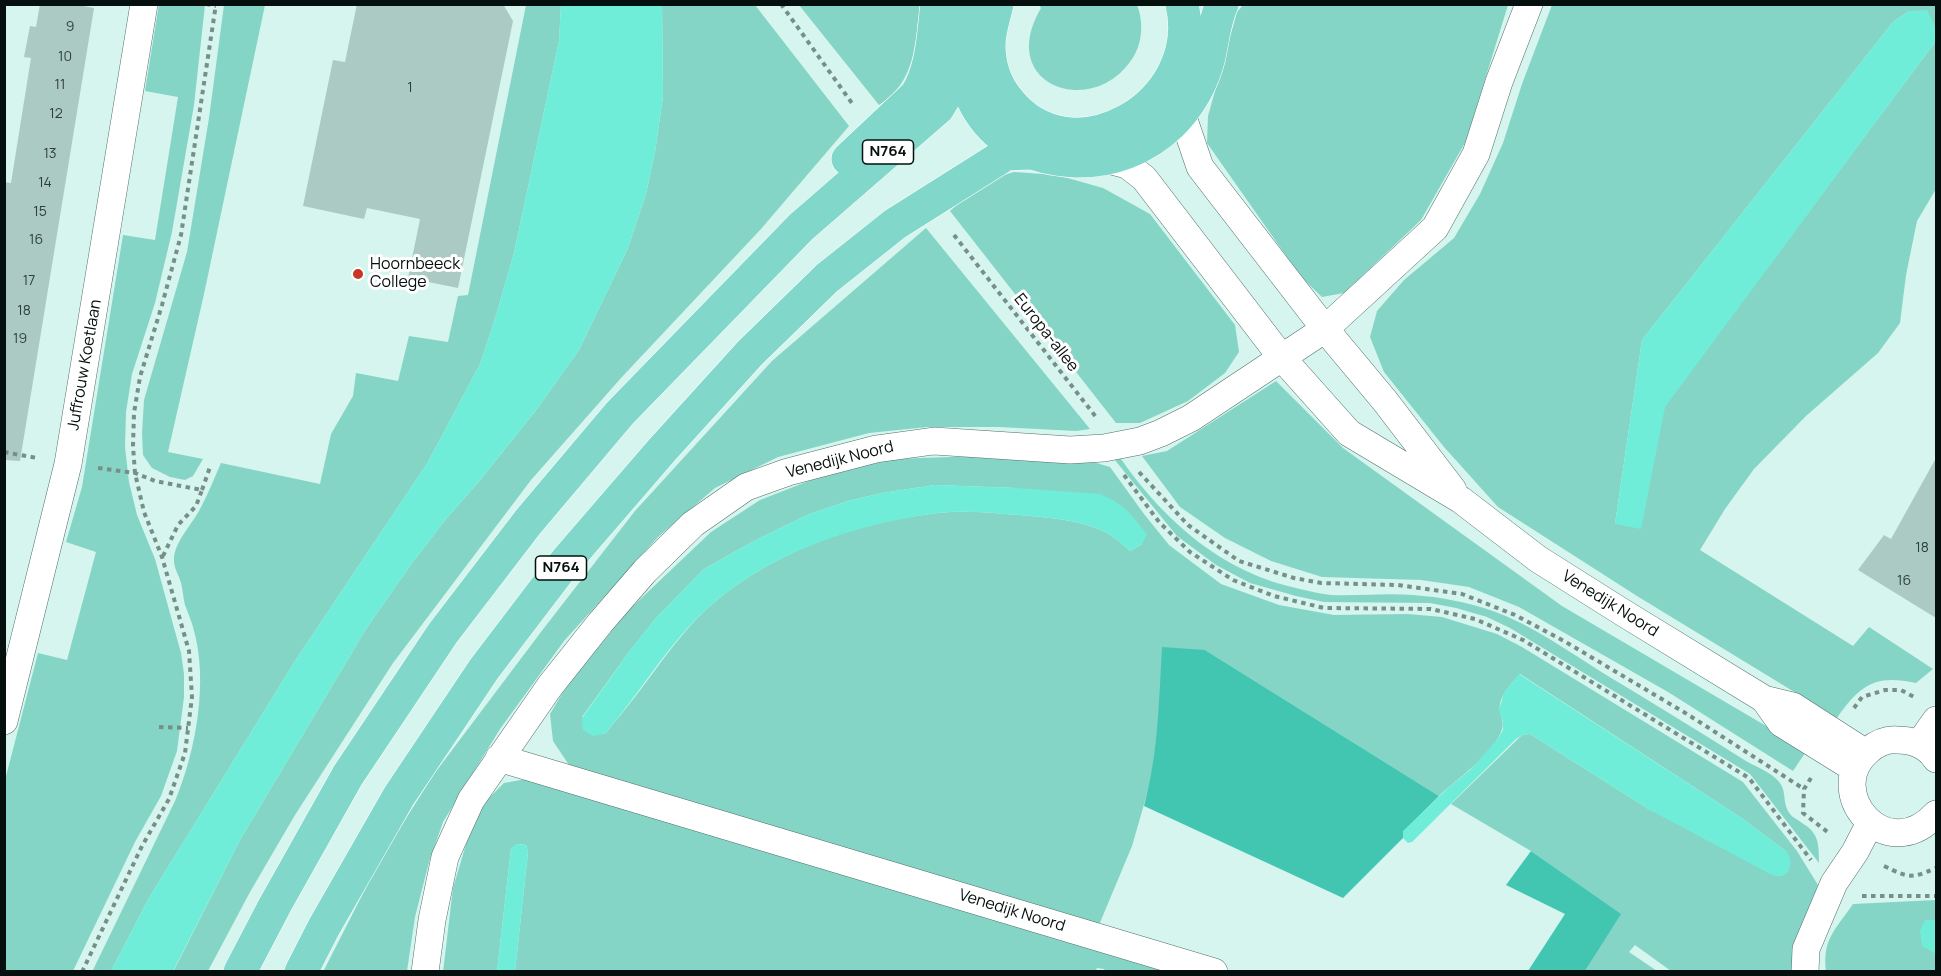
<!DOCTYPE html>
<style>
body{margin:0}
#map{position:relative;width:1941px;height:976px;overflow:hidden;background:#d5f5ee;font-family:Manrope,sans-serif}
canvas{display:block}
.frame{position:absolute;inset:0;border:6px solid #05100e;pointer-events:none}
</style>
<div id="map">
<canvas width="1941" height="976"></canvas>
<div class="frame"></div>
</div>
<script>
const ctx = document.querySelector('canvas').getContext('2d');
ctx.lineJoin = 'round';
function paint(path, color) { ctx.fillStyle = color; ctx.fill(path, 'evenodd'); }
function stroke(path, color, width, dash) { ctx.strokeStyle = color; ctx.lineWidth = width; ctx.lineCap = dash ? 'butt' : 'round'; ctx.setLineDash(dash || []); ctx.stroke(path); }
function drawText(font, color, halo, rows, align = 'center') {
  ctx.font = font + ' Manrope,sans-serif'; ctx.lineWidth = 6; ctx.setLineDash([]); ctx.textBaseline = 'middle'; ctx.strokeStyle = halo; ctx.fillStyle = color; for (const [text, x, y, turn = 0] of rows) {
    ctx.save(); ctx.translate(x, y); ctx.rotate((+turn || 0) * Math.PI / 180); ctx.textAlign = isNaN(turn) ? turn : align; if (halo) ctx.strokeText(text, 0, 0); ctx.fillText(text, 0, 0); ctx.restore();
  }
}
const green = new Path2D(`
 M159,4L205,5L194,105L172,232L155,303L132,374L126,412L125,447L129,482L137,515L155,559L181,653L184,674V697L177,751L161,796L135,842L73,971H5V780L38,653L67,660L96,552L66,542L82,487L123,235L155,240L178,97L145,91Z
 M224,5H265L204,294L168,452L203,459L193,476L185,480L170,477L152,468L143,455L142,433L144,400L187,252L209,118Z
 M526,5H561L559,41L514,253L497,312L481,362L428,462L295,661L149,898L111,971L92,972L175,801C196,751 209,680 193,627C191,620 188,613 185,605C183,598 183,590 181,583C179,576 174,568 174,561C173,543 192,525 200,509C208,494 214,479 221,463L320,484L331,434L353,396L356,373L398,381L409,336L448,342L458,296L468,295Z
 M662,5H755L849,126L761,229L621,378L531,480L393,663L295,815L250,892L208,971L173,972L240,840L366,629L412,563L446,519L481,479L537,409L579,350L628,248L646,194L655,152L663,96Z
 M799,5H920C915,43 916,82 879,105Z
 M1039,5H1137C1143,20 1143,39 1135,54C1098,121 994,88 1041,8Z
 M1243,5H1508L1466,141L1421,220L1344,293L1322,297L1301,277L1207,143L1208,116L1237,12Z
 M1552,5H1936V189L1917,221L1906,275L1900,323L1878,353L1806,416L1754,469L1725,509L1700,550L1853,646L1869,627L1933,669L1916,683C1875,674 1860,685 1837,718L1637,596L1498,507L1444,447L1384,372L1370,337L1377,311L1404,280L1454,238L1480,194L1503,143L1522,84ZM1909,11L1935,42L1664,407L1615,524L1642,340L1893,22Z
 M1014,172L1057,175L1103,188L1150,214L1235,325L1239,352L1225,373L1188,401L1140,423H1116L950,211L983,181Z
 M926,228L1090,429L1076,431L999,427H927L869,433L778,457L715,488L658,537L564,641L500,729L443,822L429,862L415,917L407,971L323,972L381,858L434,774L544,628L635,511L772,361Z
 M1276,381L1343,448L1562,606L1807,750L1793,771L1668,692L1519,607L1469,587L1421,580L1322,577L1271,561L1225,538L1180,507L1142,456L1167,451Z
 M977,456L1090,461L1110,467L1144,514L1169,545L1221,584L1279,605L1334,615L1408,614L1442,617L1497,634L1522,647L1743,782L1797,851L1818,885L1799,936L1793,971H1671L1635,945L1629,952L1657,971H1585L1620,914L1531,851L1451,804L1522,735L1530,734L1650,810L1787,852L1743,819L1520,674C1512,683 1498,697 1500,710C1501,718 1505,723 1501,732C1491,756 1458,778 1439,796L1205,650L1158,725L1151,780L1132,846L1099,925L571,768L553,741L550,714L569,682L632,607L711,532L760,500L824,475L894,459ZM935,485L1016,488L1142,544L1130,551C1122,544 1114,536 1105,532C1079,519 1048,518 1020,515C993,513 965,510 938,513C858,522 770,552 709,607C692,622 678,640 664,658C645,684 626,709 605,734L582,717L629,652L656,618L704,569L754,541L807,515L848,501L882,493Z
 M1114,459H1121C1165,522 1223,573 1300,589C1310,591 1321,594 1331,595C1358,596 1386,593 1413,595C1440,597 1467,602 1493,611C1532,625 1568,651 1603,673C1651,702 1699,731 1746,761C1758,768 1779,775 1783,789C1785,796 1784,804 1788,811C1791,817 1797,819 1802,823C1819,833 1819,844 1819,863L1750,774L1510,628L1487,617L1456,608L1430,603L1324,602L1296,596L1250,583L1216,565L1177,536Z
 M526,779L657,816L1164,971H1105L1104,969L1097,968L1095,972L515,971L528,852L526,845L517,844L511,849L497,971L443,972L453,888L467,841L484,803L504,783Z
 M1936,900V920H1926L1936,954V971H1826C1822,939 1836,929 1853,904Z`);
const forest = new Path2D(`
 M1162,647L1205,650L1439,796L1404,831L1403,838L1343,898L1144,806C1158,755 1159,700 1162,647Z
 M1531,851L1621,914L1585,971H1528L1565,914L1506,885Z`);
const water = new Path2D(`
 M561,5H662L663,96L655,152L646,194L628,248L579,350L537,409L481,479L446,519L412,563L366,629L240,840L173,971H111L149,898L295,661L428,462L481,362L497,312L514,253L559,41Z
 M1927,10L1935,27V42L1665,407L1641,529L1615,524L1642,340L1893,22L1909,11Z
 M935,485L1016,488L1100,494L1113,500L1126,509L1147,534L1142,544L1130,551C1122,544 1114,536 1105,532C1080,519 1048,518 1020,515C993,513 965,510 938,513C858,523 770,552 709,607C670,641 639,694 605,734L593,736L583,730L582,718L629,652L656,618L704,569L754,541L807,515L848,501L882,493Z
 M1519,674L1743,819L1787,852C1792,860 1791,864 1788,872L1782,876H1774L1650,810L1530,734L1522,735L1516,739L1412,842L1408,843L1403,838V831L1448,788L1470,770L1497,740L1503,730V721L1499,710L1504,693Z
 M516,844L526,845L528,852L515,971H497L511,849Z
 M1925,920H1936V954L1922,946L1920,931Z`);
const building = new Path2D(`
 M40,4H73L94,8L20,461L4,460V182L11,183L31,58L24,57L30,26L36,27Z
 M357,4H503L513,21L458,288L408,278L420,219L367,208L364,219L303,206L333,60L345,62Z
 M1936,458V618L1858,570L1884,535L1891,539Z`);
const path = new Path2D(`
 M206,4L216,6
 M781,4L854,106
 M954,235L1096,417
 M4,452L37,458
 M98,468L135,473L155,481L202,490L196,506L178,525L163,556
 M1139,472L1188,525L1239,561L1294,578L1321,583L1398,585L1462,594L1515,615L1564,641L1687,714L1804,789
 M1124,475L1159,522L1190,552L1233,580L1274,596L1324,608L1431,609L1475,619L1523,640L1749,778L1811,860
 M202,490L210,467
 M1854,708L1862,697L1885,690H1901L1916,698
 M159,727L188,728
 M1811,778L1804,789L1803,813L1829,833
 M1884,866C1909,878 1911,879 1936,868
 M1862,896H1936
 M82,972L142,846L169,799L185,753L192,697L189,651L162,557L144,512L135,473L133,446L134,413L140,377L162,305L181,235L216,4`);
const minor = new Path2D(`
 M1181,111L1200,167L1325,329L1385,401L1453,490
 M1104,159L1127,165L1144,178L1282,358L1349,433L1461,500L1538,559L1622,612L1764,699L1793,706L1866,753
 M1764,699L1781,723L1855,769
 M4,721L68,464L144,4
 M1919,744L1936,720
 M499,758L1214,972
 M1936,759C1927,745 1913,740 1897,740C1886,739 1876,744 1868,751C1822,790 1885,869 1936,814
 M425,972L432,920L445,857L471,800L550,686L600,623L645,571L693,524L746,487L788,472L876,449L934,441L1070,450L1104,448L1140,441L1161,433L1191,418L1325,329L1435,228L1476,154L1499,82L1529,4
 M1805,972L1806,949L1834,883L1855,852L1870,823`);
const primary = new Path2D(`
 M968,4C946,87 986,157 1075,161C1111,162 1145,149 1171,124C1189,107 1203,82 1209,57C1213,39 1214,22 1222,4
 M997,4C994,18 989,30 989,45C989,65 995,84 1008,100C1071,181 1205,105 1182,4
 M848,159L916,95C933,68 933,35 937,4
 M240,972L275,905L348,775L443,633L528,522L620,413L801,227L938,108L963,66
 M301,972L324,927L399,796L484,669L567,560L662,450L750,353L827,278L895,224L1006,154L1030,153`);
const markers = [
 [358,274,6,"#c43825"]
];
const numberNames = [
 ["9",70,27],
 ["10",65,57],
 ["11",60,85],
 ["1",410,88],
 ["12",56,114],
 ["13",50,154],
 ["14",45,183],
 ["15",40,212],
 ["16",36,240],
 ["17",29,281],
 ["18",24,311],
 ["19",20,339],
 ["18",1922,548],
 ["16",1904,581]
];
const shields = [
 [888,152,51],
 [561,568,51]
];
const shieldNames = [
 ["N764",888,152],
 ["N764",561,568]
];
const poiNames = [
 ["Hoornbeeck",370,265],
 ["College",370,283]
];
const streetNames = [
 ["Europa-allee",1046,333,52],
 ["Juffrouw Koetlaan",85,365,-80],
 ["Venedijk Noord",840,460,-14],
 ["Venedijk Noord",1610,604,32],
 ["Venedijk Noord",1012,911,17]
];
paint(green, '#85d5c6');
paint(forest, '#42c6b2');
paint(water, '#6fedd8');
paint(building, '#accac4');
stroke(minor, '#536f6a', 28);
stroke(primary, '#fff', 34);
stroke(path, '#778e89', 4, [4.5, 4.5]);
stroke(minor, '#fff', 27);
stroke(primary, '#82d7cb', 33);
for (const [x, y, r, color] of markers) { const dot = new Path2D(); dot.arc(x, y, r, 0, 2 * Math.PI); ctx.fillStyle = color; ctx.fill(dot); stroke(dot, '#fff', 2); }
drawText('14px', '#2f3e3c', null, numberNames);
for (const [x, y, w] of shields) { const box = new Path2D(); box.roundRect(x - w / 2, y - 12, w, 24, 4.5); ctx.fillStyle = '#fff'; ctx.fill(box); stroke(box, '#05100e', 1.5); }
drawText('bold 15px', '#05100e', null, shieldNames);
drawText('16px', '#05100e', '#fff', poiNames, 'left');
drawText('16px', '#05100e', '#fff', streetNames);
</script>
